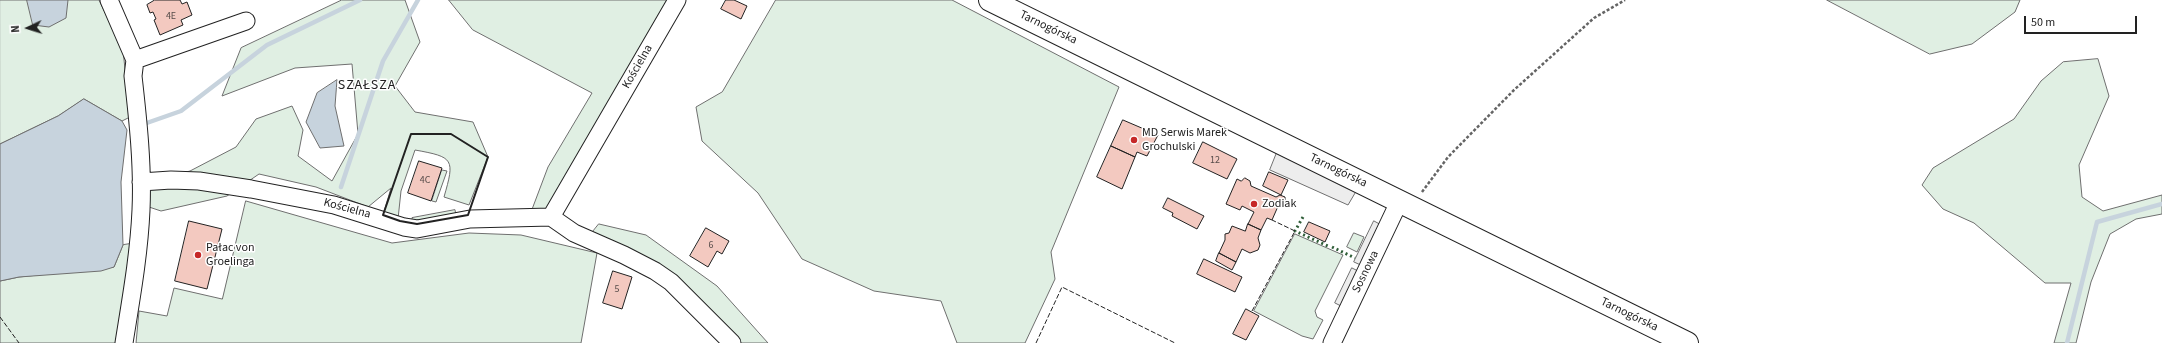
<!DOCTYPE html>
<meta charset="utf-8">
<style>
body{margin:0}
#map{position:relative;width:2162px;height:343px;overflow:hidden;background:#fff;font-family:"Source Sans 3",sans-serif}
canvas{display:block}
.north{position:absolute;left:8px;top:8px;width:40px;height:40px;-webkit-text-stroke:3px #fff;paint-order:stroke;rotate:266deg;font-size:11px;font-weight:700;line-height:16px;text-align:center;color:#222}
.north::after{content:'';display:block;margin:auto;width:14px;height:18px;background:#222;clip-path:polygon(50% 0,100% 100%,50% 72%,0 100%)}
.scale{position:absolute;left:2024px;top:16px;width:113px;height:18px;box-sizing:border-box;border:2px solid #222;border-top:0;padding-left:5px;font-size:12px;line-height:14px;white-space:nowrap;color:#222;-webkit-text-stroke:3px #fff;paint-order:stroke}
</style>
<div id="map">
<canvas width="2162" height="343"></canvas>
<div class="north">N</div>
<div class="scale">50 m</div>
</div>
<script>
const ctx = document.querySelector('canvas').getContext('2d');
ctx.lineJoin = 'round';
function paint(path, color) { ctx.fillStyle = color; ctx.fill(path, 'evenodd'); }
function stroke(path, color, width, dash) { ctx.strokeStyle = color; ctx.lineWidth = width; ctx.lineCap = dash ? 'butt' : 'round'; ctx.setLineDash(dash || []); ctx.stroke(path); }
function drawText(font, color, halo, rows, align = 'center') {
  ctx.font = font + ' "Source Sans 3",sans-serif'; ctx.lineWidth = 3; ctx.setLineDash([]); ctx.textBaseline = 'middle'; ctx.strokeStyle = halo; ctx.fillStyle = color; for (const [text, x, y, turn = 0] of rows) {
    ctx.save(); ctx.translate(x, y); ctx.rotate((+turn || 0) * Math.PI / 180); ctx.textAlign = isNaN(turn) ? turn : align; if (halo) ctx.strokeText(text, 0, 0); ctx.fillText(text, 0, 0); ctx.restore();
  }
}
const green = new Path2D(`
 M0,0H99L123,50L130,117L122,121L84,99L58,116L0,144Z
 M342,0H405L420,42L395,86L415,112L473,122L488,157L469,205L444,197C455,159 454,157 415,150L401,191L398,219L383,215L391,188L368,207L316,187L259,174L227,196L161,211L146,206L144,183L190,171L236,147L256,119L292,106L303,130L298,156L332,181L358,134L352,64L295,68L222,96L241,48Z
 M449,0H669L550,212H531L548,167L592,93L473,30Z
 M776,0H952L1119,87L1051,252L1055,279L1025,343H957L941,301L874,291L802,259L758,193L702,141L696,107L722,92Z
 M1827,0H2020L2015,12L1972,44L1930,54Z
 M2098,59L2109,96L2079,165L2082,197L2103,211L2162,195V214L2136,219L2110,234L2091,282L2076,343H2054L2071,283H2045L1974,223L1943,209L1922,185L1933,168L2014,119L2041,81L2063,62Z
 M442,170L447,171L436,202L432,201Z
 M246,201L392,243L469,233L521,235L597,253L581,343H136L139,311L167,316L174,288L222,299Z
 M455,210L456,215L412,223V218Z
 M599,224L646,235L717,286L768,343H732L671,282L587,239Z
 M1354,233L1364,237L1357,252L1347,247Z
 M1295,234L1343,255L1315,311L1317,317L1323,320L1313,339L1302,336L1254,311Z
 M130,244L120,343H0V281L19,277L114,267L123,245Z`);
const parking = new Path2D(`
 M1278,150L1358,188L1348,205L1270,170Z
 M1374,221L1385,227L1365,267L1354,262Z
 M1352,268L1362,273L1345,308L1335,303Z`);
const water = new Path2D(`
 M27,0H68L66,18L49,27L33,25Z
 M337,80L335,106L344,146L320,148L306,122L317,93Z
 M84,99L122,121L127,130L121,182L123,245L114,267L101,271L19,277L0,281V144L58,116Z`);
const stream = new Path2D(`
 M141,125L181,111L267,45L360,0
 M341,187L383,61L418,0
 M2067,343L2097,222L2162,204`);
const building = new Path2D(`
 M155,0H180L182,4L187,2L192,15L181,20L183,25L160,35L154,20L156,19L153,12L150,13L147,5Z
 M726,0H734L747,6L741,19L721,9Z
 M1123,120L1158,135L1147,156L1137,152L1135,157L1111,146Z
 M1203,142L1237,159L1227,179L1193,163Z
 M1111,146L1135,157L1122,189L1097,177Z
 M419,161L442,168L431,201L408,193Z
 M1269,172L1288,180L1281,195L1263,186Z
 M1245,178L1250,181L1251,186L1276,197L1280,195L1285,197V202L1279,204L1272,220L1267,218L1261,230L1248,224L1254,212L1242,206L1240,210L1226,204L1237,179L1241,181Z
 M1168,198L1204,216L1197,229L1172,216L1173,213L1163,208Z
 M189,221L222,229L207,289L175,281Z
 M1309,222L1330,231L1325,242L1304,232Z
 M1248,224L1261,230L1258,238L1260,245L1258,250L1250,253L1242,249L1236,262L1219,253L1225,240V234L1229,233L1232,226L1245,231Z
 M706,228L729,241L722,254L717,251L708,267L690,256Z
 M1219,253L1236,262L1232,270L1216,261Z
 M1204,259L1242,277L1235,292L1197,274Z
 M613,271L632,277L622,309L603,303Z
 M1246,309L1259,316L1246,340L1233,334Z`);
const path = new Path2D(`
 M1422,192L1448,157L1514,90L1594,18L1625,0`);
const minor = new Path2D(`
 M109,0L135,60L133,76C138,120 143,166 141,210C139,255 131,299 124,343
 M135,60L246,21
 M141,182L171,180L199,181L251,189L334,205L404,227L417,229L470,219L551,217L574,233L624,255L655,271L671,282L732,343
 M551,217L677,0
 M1332,343L1399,202`);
const major = new Path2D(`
 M990,0L1687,343`);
const hedge = new Path2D(`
 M1303,217L1295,231L1328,246
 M1332,247L1355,258`);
const fence = new Path2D(`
 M1252,311L1295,231L1272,220
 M0,317L19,343
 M1036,343L1062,287L1175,343`);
const wall = new Path2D(`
 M411,134H451L488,157L468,215L417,224L400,221L383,215Z`);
const markers = [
 [1134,140,4,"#c62828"],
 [1254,204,4,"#c62828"],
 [198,255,4,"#c62828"]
];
const numberNames = [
 ["4E",171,17],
 ["12",1215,161],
 ["4C",425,181],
 ["6",711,246],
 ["5",617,290]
];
const streetNames = [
 ["Tarnogórska",1048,28,26],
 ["Kościelna",638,67,-60],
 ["Tarnogórska",1338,171,26],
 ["Kościelna",347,209,15],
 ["Sosnowa",1366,272,-64],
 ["Tarnogórska",1629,315,26]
];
const poiNames = [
 ["MD Serwis Marek",1142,133],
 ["Grochulski",1142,147],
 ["Zodiak",1262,204],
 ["Pałac von",206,248],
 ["Groelinga",206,262]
];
const quarterNames = [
 ["SZAŁSZA",367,86]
];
paint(green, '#e0efe3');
stroke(green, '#6f6f6f', 1);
paint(parking, '#ededed');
stroke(parking, '#6f6f6f', 1);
paint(water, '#c7d3dd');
stroke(water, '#6f6f6f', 1);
stroke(stream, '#c7d3dd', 4.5);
paint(building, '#f3c9c0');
stroke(building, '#222', 1);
stroke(minor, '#222', 19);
stroke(major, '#222', 24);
stroke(path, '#646464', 2.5, [3, 2]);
stroke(minor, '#fff', 17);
stroke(major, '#fff', 22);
stroke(hedge, '#2f5e38', 3, [2, 3]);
stroke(fence, '#222', 1, [5, 2]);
stroke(wall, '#222', 2);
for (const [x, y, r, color] of markers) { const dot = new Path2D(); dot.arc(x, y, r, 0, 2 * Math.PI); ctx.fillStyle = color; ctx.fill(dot); stroke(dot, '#fff', 1.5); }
drawText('10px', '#564c4a', null, numberNames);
drawText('12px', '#222', '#fff', streetNames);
drawText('12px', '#222', '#fff', poiNames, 'left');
ctx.letterSpacing = '1px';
drawText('14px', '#222', '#fff', quarterNames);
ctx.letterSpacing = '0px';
</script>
